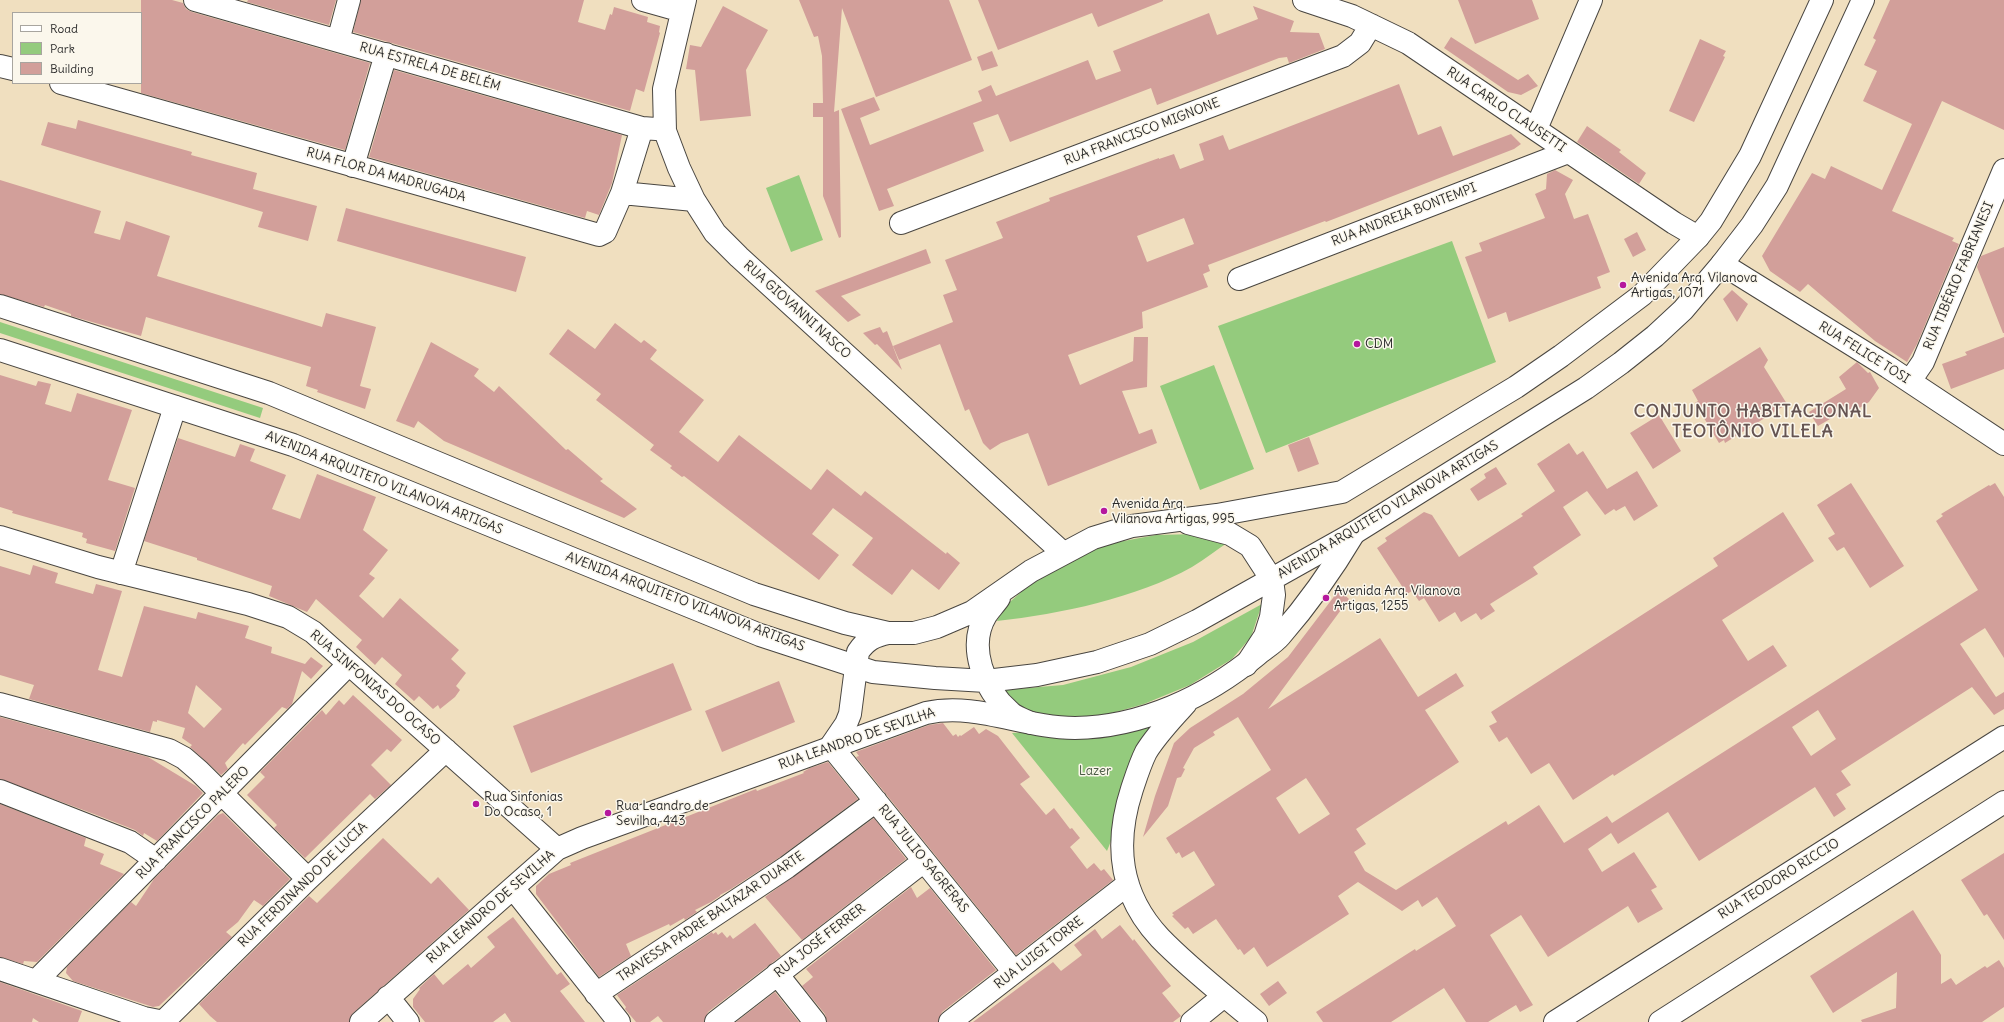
<!DOCTYPE html>
<meta charset="utf-8">
<style>
body{margin:0}
#map{position:relative;width:2004px;height:1022px;overflow:hidden;background:#f0dfbf;font-family:Delius,sans-serif}
canvas{display:block}
.legend{position:absolute;left:12px;top:12px;width:130px;height:72px;box-sizing:border-box;background:#fbf7ec;border:1px solid #a8a59f;margin:0;padding:5px 7px;list-style:none;font-size:12px;color:#2b2b2b}
.legend li{display:flex;align-items:center;gap:8px;height:20px}
.legend b{width:20px;border:1px solid #a8a59f}
</style>
<div id="map">
<canvas width="2004" height="1022"></canvas>
<ul class="legend">
<li><b style="height:5px;background:#fff"></b>Road</li>
<li><b style="height:11px;background:#94cb7d"></b>Park</li>
<li><b style="height:11px;background:#d29f9a"></b>Building</li>
</ul>
</div>
<script>
const ctx = document.querySelector('canvas').getContext('2d');
ctx.lineJoin = 'round';
function paint(path, color) { ctx.fillStyle = color; ctx.fill(path, 'evenodd'); }
function stroke(path, color, width, dash) { ctx.strokeStyle = color; ctx.lineWidth = width; ctx.lineCap = dash ? 'butt' : 'round'; ctx.setLineDash(dash || []); ctx.stroke(path); }
function drawText(font, color, halo, rows, align = 'center') {
  ctx.font = font + ' Delius,sans-serif'; ctx.lineWidth = 3; ctx.setLineDash([]); ctx.textBaseline = 'middle'; ctx.strokeStyle = halo; ctx.fillStyle = color; for (const [text, x, y, turn = 0] of rows) {
    ctx.save(); ctx.translate(x, y); ctx.rotate((+turn || 0) * Math.PI / 180); ctx.textAlign = isNaN(turn) ? turn : align; if (halo) ctx.strokeText(text, 0, 0); ctx.fillText(text, 0, 0); ctx.restore();
  }
}
const green = new Path2D(`
 M799,175L823,240L791,252L766,188Z
 M1452,241L1496,362L1266,453L1218,326Z
 M0,322L263,408L260,418L0,333Z
 M1214,365L1254,469L1200,490L1160,386Z
 M1198,534L1230,541C1218,549 1205,559 1192,567C1136,598 1061,614 997,621L1003,608L1029,585L1065,561L1113,543L1156,535Z
 M1262,604L1251,637L1232,659L1190,685L1144,704L1109,714L1081,717L1044,716L1021,707L1003,690L1063,685L1131,667L1193,642Z
 M1157,725L1107,851L1012,733Z`);
const building = new Path2D(`
 M141,0H172L183,3L186,9L192,12L370,63L345,150L141,93Z
 M248,0H336L329,25L247,2Z
 M361,0H584L578,22L605,30L610,14L612,15L614,7L648,17L647,22L660,26L659,32L660,33L644,92L636,89L630,111L353,32Z
 M799,0H949L972,60L876,97L842,8L834,112L839,110L841,237L839,238L823,196V117H813V103H823L822,56L818,36L814,37Z
 M978,0H1163V1L1098,27L1092,13L998,50Z
 M1458,0H1532L1539,19L1475,44Z
 M1890,0H2004V130L1942,101L1892,211L1954,238L1952,241L1959,244L1917,344L1907,362L1875,341L1808,284L1800,292L1770,271L1762,256L1812,173L1825,179L1831,166L1882,190L1912,124L1863,101L1877,71L1864,65L1876,40L1873,38Z
 M723,6L768,30L746,70L751,116L700,121L695,70L686,69L690,45L701,47Z
 M1253,6L1294,21L1290,32L1319,33L1325,49L1289,63L1287,57L1279,58L1157,105L1151,88L1010,142L998,114L973,123L984,151L887,189L894,206L879,211L841,109L874,97L880,110L860,118L870,145L982,101L978,91L991,85L996,96L1088,60L1096,80L1121,71L1113,51L1209,13L1217,35L1258,19Z
 M1451,37L1518,80L1528,74L1538,86L1521,95L1508,92L1444,48Z
 M1700,39L1726,51L1723,56L1725,57L1694,122L1669,111Z
 M992,51L998,66L982,71L977,57Z
 M394,70L622,135L612,183L599,215L587,211L585,218L369,157Z
 M1399,84L1418,135L1441,126L1453,156L1511,134L1521,144L1514,149L1326,222L1325,221L1208,265L1210,271L1203,274L1208,287L1142,312L1143,328L1068,355L1080,385L1133,361L1134,337H1148L1147,387L1122,391L1139,434L1152,429L1157,443L1048,486L1028,433L1001,443L990,450L983,443L969,409L965,411L940,344L899,360L893,346L953,322L943,295L957,290L945,260L1003,238L996,222L1050,201L1049,198L1159,158V159L1174,154L1180,169L1204,160L1199,144L1223,135L1229,150ZM1184,218L1194,244L1147,262L1137,236Z
 M78,120L192,152L191,155L257,173L253,189L317,206L308,241L258,227L263,212L41,145L48,122L76,129Z
 M1587,126L1621,150L1619,152L1646,173L1639,184L1577,142Z
 M1555,170L1573,180L1565,194L1574,219L1588,214L1610,272L1597,277L1601,288L1509,322L1506,312L1488,319L1465,257L1482,251L1479,243L1545,218L1535,194L1546,189L1547,174Z
 M0,180L101,211L94,233L120,240L126,221L170,236L157,276L322,327L326,313L376,327L360,386L371,389L365,409L317,392L318,390L306,386L311,367L146,317L141,336L71,316V314L45,305L44,307L0,294Z
 M346,208L526,257L516,292L337,241Z
 M1637,232L1646,250L1633,257L1624,239Z
 M2004,247V333H2003L1977,267L1981,256Z
 M926,249L931,263L841,296L861,315L848,322L815,291Z
 M1732,290L1748,304L1737,322L1723,299Z
 M615,323L641,343L644,340L657,350L650,359L704,400L679,432L718,462L739,435L811,490L827,469L861,496L865,491L946,554L947,552L960,563L939,590L912,569L892,595L865,575L852,565L873,538L833,508L812,534L839,555L819,580L684,476L682,477L670,468L672,466L650,450L654,445L596,400L601,394L549,354L568,329L595,349Z
 M880,327L883,333L887,331L902,370L877,344L875,345L863,333Z
 M2004,337V369L1951,389L1942,364L1967,355L1965,352Z
 M431,342L479,369L474,376L494,392L499,386L566,450L568,449L603,479L600,481L637,509L624,518L444,441L418,421L414,428L396,421Z
 M1760,347L1768,360L1764,367L1787,404L1725,443L1724,440L1719,443L1695,403L1698,401L1692,390Z
 M1857,362L1868,373L1870,372L1879,388L1869,402L1853,412H1842L1818,426L1809,412L1846,389L1839,377Z
 M0,375L36,386L38,381L51,384L45,404L71,412L77,393L132,410L108,480L135,488L115,551L86,543L87,539L82,537L83,533L12,513L13,511L0,507Z
 M1659,415L1681,451L1653,469L1630,433Z
 M1309,437L1319,464L1298,472L1288,445Z
 M178,438L235,457L240,444L255,449L250,461L286,475L272,509L300,519L317,474L376,497L363,530L388,550L369,574L375,578L359,596L383,618L400,598L459,650L451,659L466,673L456,686L460,690L455,697L440,709L438,705L433,709L419,696L414,701L395,684L402,675L382,657L375,665L356,647L362,640L316,599L307,612L269,596L272,586L197,560V558L144,541Z
 M1569,443L1577,455L1583,451L1607,489L1637,471L1658,506L1634,521L1625,506L1616,511L1614,509L1605,515L1587,491L1563,507L1581,535L1533,567L1538,574L1490,604L1495,611L1481,620L1476,613L1461,622L1455,612L1439,622L1424,598L1419,601L1412,591L1407,594L1377,548L1387,541L1385,538L1424,512L1432,515L1459,557L1523,516L1521,514L1555,491L1537,464Z
 M1496,467L1507,484L1478,501L1470,489L1486,478L1484,474Z
 M1851,483L1904,566L1870,588L1844,547L1837,551L1828,538L1835,534L1817,505Z
 M1995,483L2004,497V658L1985,628L1960,644L1996,697L2004,692V709L1994,715L1972,687L1841,771L1851,785L1836,794L1846,809L1834,817L1815,787L1699,861L1668,812L1618,844L1611,833L1588,849L1602,872L1634,852L1657,887L1651,890L1663,909L1638,923L1628,906L1548,957L1521,915L1490,935L1533,1005L1520,1012L1516,1005L1488,1022H1466L1444,988L1391,1022H1323L1316,1012L1415,949L1416,951L1456,926L1437,897L1422,907L1418,900L1402,911L1358,882L1338,896L1349,914L1267,967L1254,947L1244,955L1240,949L1238,950L1216,919L1193,934L1188,927L1185,929L1172,916L1174,915L1172,913L1215,885L1194,851L1182,858L1179,852L1176,854L1166,838L1271,770L1238,717L1213,732L1215,735L1194,748L1183,768L1185,769L1181,777L1177,778L1168,806L1143,837L1155,796L1174,743L1190,728L1243,694L1288,657L1339,590L1349,599L1268,709L1380,638L1418,697L1456,673L1464,686L1425,710L1459,762L1356,829L1366,844L1354,852L1365,871L1396,890L1506,821L1508,825L1539,805L1564,843L1607,816L1612,823L1978,590L1936,521L1943,516L1941,514L1989,485L1990,486ZM1818,710L1836,739L1811,756L1792,727ZM1306,778L1330,814L1299,834L1276,798Z
 M1783,512L1814,561L1722,620L1748,661L1773,645L1787,666L1614,776L1613,774L1573,800L1549,763L1531,774L1507,737L1499,742L1489,726L1497,722L1491,712L1718,566L1713,558Z
 M33,565L58,573L55,583L93,594L96,584L122,591L98,670L122,677L144,606L196,619L198,612L249,626L245,638L272,647L271,653L305,664L311,657L323,666L311,679L302,671L292,704L287,709L282,707L245,745L243,743L225,763L228,769L221,775L190,747L192,745L182,738L185,728L157,720V722L153,721L150,732L29,699L34,685L0,675V566L30,575ZM196,685L222,709L204,728L188,713Z
 M673,663L692,710L531,773L513,726Z
 M779,681L795,722L722,752L705,711Z
 M353,695L402,740L391,752L387,749L371,765L391,785L375,799L370,794L305,858L274,828L277,825L247,795L265,777L260,772L322,710L326,715L339,700L344,705Z
 M0,717L148,757L196,786L203,793L157,841L144,833L143,836L135,830L94,814L0,779Z
 M943,723L953,736L956,734L958,737L960,735L961,736L974,727L979,734L986,729L998,736L1030,777L1020,784L1046,815L1054,808L1070,829L1072,828L1080,838L1070,847L1087,869L1094,863L1101,871L1104,869L1113,880L1016,955L856,757L859,756L856,752L861,750L929,725Z
 M828,762L858,799L780,857L731,889L720,895V896L711,902L695,910L697,912L685,920L684,918L670,926L669,924L626,944L631,956L599,977L536,894V886L549,874L571,865L570,863L756,789L757,791L804,773L803,772L810,768Z
 M0,804L86,838L84,846L104,854L100,864L124,874L37,962L24,961L23,964L0,957Z
 M223,813L290,879L263,906L254,900L238,922L226,932L232,937L159,1006L153,1007L73,981L66,973L67,967L131,902L136,906L154,879L218,815Z
 M874,818L906,859L802,940L765,897Z
 M383,838L431,884L438,877L469,910L353,1013L349,1022H217L210,1016L199,1004L309,896L317,903Z
 M2004,853V940L1987,914L1984,916L1961,880Z
 M911,887L917,898L930,888L996,970L942,1012L938,1022H827L825,1014L802,986L813,977L806,969Z
 M1913,910L1941,955V984L1951,978L1956,985L1985,966L1987,968L1999,960L2004,968V1007L1982,1022H1862L1861,1020L1896,1008L1897,972L1833,1013L1810,976Z
 M513,917L557,975L561,972L570,984L560,991L585,1022H511L505,1013L493,1022H425L413,1007V999L420,989L419,988L434,974L443,985L468,964L471,968L495,947L487,937Z
 M755,923L781,956L708,1012L704,1022H663L658,1016L650,1022H636L625,1009L626,1007L617,995L712,932L713,934L716,932L718,935L722,932L727,938L730,935L733,939Z
 M1120,925L1133,941L1134,939L1171,986L1162,993L1181,1016L1173,1022H973L1053,962L1061,971L1082,955L1074,945L1095,929L1102,939Z
 M1278,981L1287,993L1269,1006L1260,994Z
 M0,982L82,1011L78,1022H39L33,1018L32,1022H0Z
 M775,992L799,1022H736Z`);
const minor = new Path2D(`
 M195,0L642,128L656,129
 M643,0L682,11
 M685,0L664,89L665,131L679,168L694,200L715,233L739,257L1063,553
 M1304,0L1352,16L1408,43L1674,223L1698,237
 M338,41L349,0
 M0,66L13,69
 M61,83L599,235L605,232L622,193L642,128
 M1536,129L1591,0
 M353,166L386,54
 M622,193L694,200
 M901,223L1343,56L1360,43L1371,25
 M1722,264L1888,367L2004,444
 M1239,279L1568,152
 M1910,381L1923,362L2004,170
 M0,537L98,567L248,604L288,617L313,632L557,849
 M121,573L175,407
 M1186,703C1172,719 1157,734 1146,752C1140,764 1136,777 1132,789C1114,844 1119,894 1160,938C1189,968 1224,995 1256,1022
 M0,704L169,750L184,758L199,771L308,879
 M831,746L1014,972
 M0,791L130,842L156,860
 M513,888L619,1022
 M0,969L144,1018L164,1022
 M777,974L815,1022
 M36,981L349,664
 M596,994L787,867L876,801
 M388,997L408,1022
 M163,1022L308,879L446,750
 M361,1022L557,849L582,838L926,713C977,702 1023,728 1075,728C1142,727 1206,697 1257,655C1264,649 1274,643 1280,636C1308,604 1332,570 1354,533
 M716,1022L924,861
 M950,1022L1128,884
 M1192,1022L1224,996
 M1555,1022L2004,737
 M1660,1022L2004,802`);
const major = new Path2D(`
 M0,306L269,393L754,594L845,623L888,633H914L937,627L972,612L1031,571L1093,538L1132,526L1217,515L1342,492L1516,387L1561,356L1642,295L1698,237L1711,221L1750,156L1822,0
 M0,350L293,445L760,635L873,672L935,678L986,681L1037,675L1097,662L1150,644L1197,621L1354,533L1586,388L1621,363L1655,336L1683,310L1722,264L1752,225L1777,186L1863,0
 M1188,523L1230,534L1250,546L1272,580L1274,595L1271,617L1265,636L1246,665
 M999,598C995,604 990,609 986,615C967,646 984,690 1010,712C1015,717 1024,720 1031,723
 M831,746L846,724L850,714L858,652C866,640 874,636 888,633`);
const markers = [
 [1623,285,4,"#b5179e"],
 [1357,344,4,"#b5179e"],
 [1104,511,4,"#b5179e"],
 [1326,598,4,"#b5179e"],
 [476,804,4,"#b5179e"],
 [608,813,4,"#b5179e"]
];
const streetNames = [
 ["RUA ESTRELA DE BELÉM",430,67,16],
 ["RUA CARLO CLAUSETTI",1506,110,34],
 ["RUA FRANCISCO MIGNONE",1142,132,-21],
 ["RUA FLOR DA MADRUGADA",386,175,16],
 ["RUA ANDREIA BONTEMPI",1404,215,-21],
 ["RUA TIBÉRIO FABRIANESI",1959,276,-67],
 ["RUA GIOVANNI NASCO",797,310,42],
 ["RUA FELICE TOSI",1864,353,32],
 ["AVENIDA ARQUITETO VILANOVA ARTIGAS",384,483,22],
 ["AVENIDA ARQUITETO VILANOVA ARTIGAS",1388,510,-31],
 ["AVENIDA ARQUITETO VILANOVA ARTIGAS",685,602,21],
 ["RUA SINFONIAS DO OCASO",375,688,41],
 ["RUA LEANDRO DE SEVILHA",857,739,-19],
 ["RUA FRANCISCO PALERO",193,823,-45],
 ["RUA JULIO SAGRERAS",923,859,51],
 ["RUA TEODORO RICCIO",1779,879,-32],
 ["RUA FERDINANDO DE LUCIA",303,885,-44],
 ["RUA LEANDRO DE SEVILHA",491,907,-41],
 ["TRAVESSA PADRE BALTAZAR DUARTE",711,917,-34],
 ["RUA JOSÉ FERRER",820,941,-38],
 ["RUA LUIGI TORRE",1039,953,-38]
];
const poiNames = [
 ["Avenida Arq. Vilanova",1631,278],
 ["Artigas, 1071",1631,293],
 ["CDM",1365,344],
 ["Avenida Arq.",1112,504],
 ["Vilanova Artigas, 995",1112,519],
 ["Avenida Arq. Vilanova",1334,591],
 ["Artigas, 1255",1334,606],
 ["Rua Sinfonias",484,797],
 ["Do Ocaso, 1",484,812],
 ["Rua Leandro de",616,806],
 ["Sevilha, 443",616,821]
];
const parkNames = [
 ["Lazer",1095,771]
];
const districtNames = [
 ["CONJUNTO HABITACIONAL",1753,412],
 ["TEOTÔNIO VILELA",1753,432]
];
paint(green, '#94cb7d');
paint(building, '#d29f9a');
stroke(minor, '#494641', 24);
stroke(major, '#494641', 24);
stroke(minor, '#fff', 22);
stroke(major, '#fff', 22);
for (const [x, y, r, color] of markers) { const dot = new Path2D(); dot.arc(x, y, r, 0, 2 * Math.PI); ctx.fillStyle = color; ctx.fill(dot); stroke(dot, '#fbf7ec', 1.5); }
drawText('13px', '#2b2b2b', '#fbf7ec', streetNames);
drawText('13px', '#2b2b2b', '#fbf7ec', poiNames, 'left');
drawText('13px', '#4a5b44', '#fbf7ec', parkNames);
ctx.letterSpacing = '1px';
drawText('bold 17px', '#655452', '#fbf7ec', districtNames);
ctx.letterSpacing = '0px';
</script>
